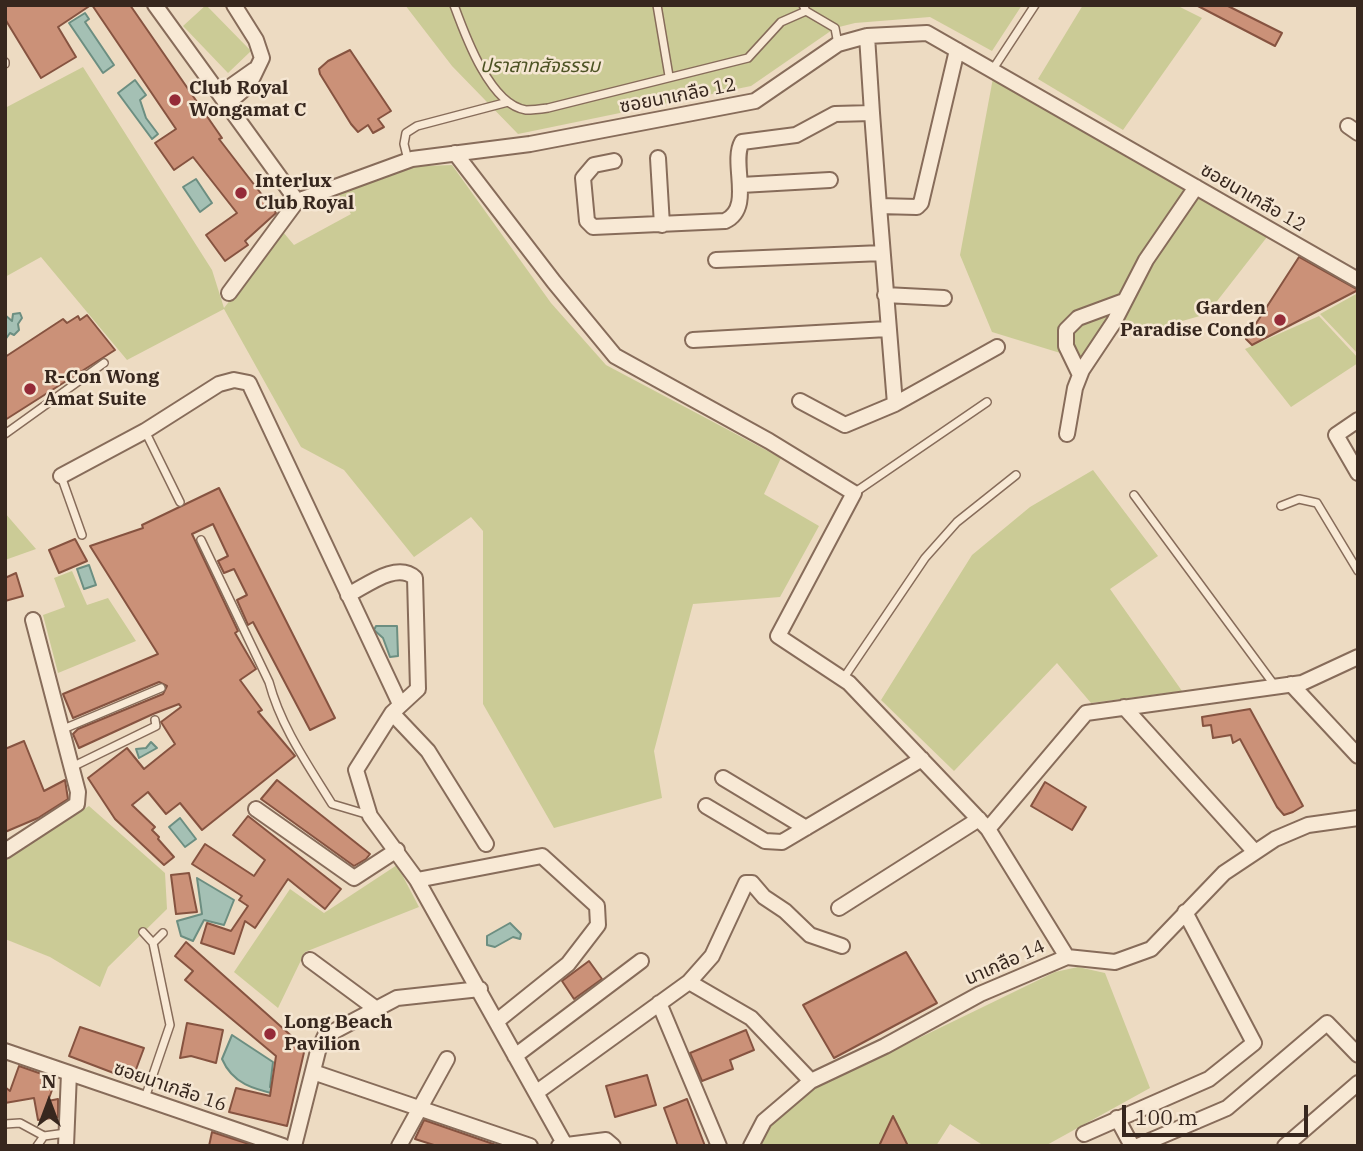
<!DOCTYPE html>
<meta charset="utf-8">
<style>
body{margin:0}
#map{position:relative;width:1363px;height:1151px;overflow:hidden;background:#eddbc2;font-family:"IBM Plex Serif",serif}
canvas{display:block}
.frame{position:absolute;inset:0;border:7px solid #37271e;pointer-events:none}
.north{position:absolute;left:14px;top:1067px;width:70px;height:70px;-webkit-text-stroke:5px #f5e6d2;paint-order:stroke;rotate:0deg;font-size:19px;font-weight:700;line-height:28px;text-align:center;color:#37271e}
.north::after{content:'';display:block;margin:auto;width:24px;height:32px;background:#37271e;clip-path:polygon(50% 0,100% 100%,50% 72%,0 100%)}
.scale{position:absolute;left:1122px;top:1105px;width:186px;height:32px;box-sizing:border-box;border:4px solid #37271e;border-top:0;padding-left:9px;font-size:21px;line-height:24px;white-space:nowrap;color:#37271e;-webkit-text-stroke:5px #f5e6d2;paint-order:stroke}
</style>
<div id="map">
<canvas width="1363" height="1151"></canvas>
<div class="frame"></div>
<div class="north">N</div>
<div class="scale">100 m</div>
</div>
<script>
const ctx = document.querySelector('canvas').getContext('2d');
ctx.lineJoin = 'round';
function paint(path, color) { ctx.fillStyle = color; ctx.fill(path, 'evenodd'); }
function stroke(path, color, width, dash) { ctx.strokeStyle = color; ctx.lineWidth = width; ctx.lineCap = dash ? 'butt' : 'round'; ctx.setLineDash(dash || []); ctx.stroke(path); }
function drawText(font, color, halo, rows, align = 'center') {
  ctx.font = font + ' "IBM Plex Serif","Noto Sans Thai",serif'; ctx.lineWidth = 5; ctx.setLineDash([]); ctx.textBaseline = 'middle'; ctx.strokeStyle = halo; ctx.fillStyle = color; for (const [text, x, y, turn = 0] of rows) {
    ctx.save(); ctx.translate(x, y); ctx.rotate((+turn || 0) * Math.PI / 180); ctx.textAlign = isNaN(turn) ? turn : align; if (halo) ctx.strokeText(text, 0, 0); ctx.fillText(text, 0, 0); ctx.restore();
  }
}
const green = new Path2D(`
 M206,5L251,51L228,73L183,26Z
 M405,5H1022L992,51L930,17L855,23L835,28L751,86L518,134L452,66Z
 M1083,5H1176L1202,18L1123,130L1038,79Z
 M83,67L212,270L224,308L283,232L294,245L351,214L338,193L398,167L452,165L551,303L606,365L781,458L764,494L819,526L780,597L693,604L654,751L662,798L554,828L483,704V531L471,517L414,557L344,470L301,447L224,309L127,360L41,257L5,277V108Z
 M993,78L1124,151L1267,237L1207,314L1136,334L1125,320L1083,360L992,332L960,255Z
 M1358,293V354L1320,314Z
 M1319,316L1358,358V363L1291,407L1245,349Z
 M1093,470L1158,556L1110,589L1182,691L1091,703L1057,663L954,771L881,700L972,555L1030,507Z
 M5,513L36,549L5,560Z
 M72,571L87,605L108,598L136,641L58,673L43,615L65,607L54,578Z
 M89,806L165,873L167,909L108,967L100,987L50,957L5,939V859Z
 M397,865L419,907L305,952L278,1008L234,972L290,889L324,913Z
 M1078,967L1105,973L1150,1088L1045,1146H984L950,1124L936,1146H760L769,1126L814,1089L1055,972Z`);
const water = new Path2D(`
 M85,13L89,19L85,22L114,65L103,73L69,23Z
 M135,80L146,95L140,100L146,118L158,134L152,139L118,93Z
 M196,179L212,203L200,212L183,187Z
 M20,313L22,318L18,324L19,330L14,335L10,333L5,340V315L12,321L13,314Z
 M89,565L96,585L84,589L77,569Z
 M376,626H397L398,656L390,657L383,638L374,630Z
 M151,742L157,748L139,758L136,749L146,748Z
 M180,818L196,839L185,847L169,827Z
 M197,878L234,900L224,925L204,920L193,941L181,936L177,921L202,914Z
 M510,923L521,934L520,939L513,937L495,947L487,945V936Z
 M232,1035L273,1062L270,1087L288,1094L287,1097C259,1090 234,1087 222,1059Z`);
const building = new Path2D(`
 M5,5H91L58,27L76,57L41,78L5,19Z
 M92,5H130L222,138L219,139L276,213L245,241L248,245L225,261L206,235L237,213L193,157L174,170L155,143L176,129Z
 M1196,5H1226L1282,33L1275,46Z
 M350,50L391,111L378,119L384,127L373,133L368,125L358,132L351,124L320,74L319,69L328,61Z
 M1299,257L1358,290L1252,345L1246,339Z
 M87,315L115,350L5,420V357L63,319L67,323L78,316L80,320Z
 M219,488L335,718L310,730L253,622L248,625L237,600L247,595L234,569L224,573L218,561L228,556L213,524L192,534L238,631L235,633L256,669L240,680L262,710L258,712L295,756L202,830L180,803L166,814L148,792L132,805L155,827L152,830L159,837L158,839L174,857L164,865L115,819L88,778L127,748L144,769L175,744L161,722L181,707L179,704L153,714L79,748L73,734L78,729L163,694L167,686L159,682L73,718L63,694L158,654L90,546L143,528L142,525Z
 M75,539L87,561L59,573L49,550Z
 M16,573L23,596L5,601V578Z
 M1250,709L1303,806L1293,812L1284,815L1277,807L1240,739L1233,743L1231,735L1213,738L1211,725L1203,726L1202,717Z
 M24,741L44,791L65,780L68,799L38,818L5,832V749Z
 M277,780L370,854L366,859L354,866L261,799Z
 M1045,782L1086,807L1072,830L1031,806Z
 M248,816L341,889L325,909L288,879L255,928L245,921L234,954L201,943L207,923L231,931L248,906L239,900L242,896L192,864L205,844L254,876L265,860L233,835Z
 M189,873L197,912L176,914L171,875Z
 M186,942L305,1048L287,1126L229,1112L236,1088L270,1096L276,1056L185,980L193,971L175,956Z
 M906,952L937,1003L834,1058L803,1005Z
 M589,961L602,979L574,999L562,981Z
 M187,1023L223,1030L216,1063L191,1056L180,1058Z
 M80,1027L144,1048L132,1080L69,1056Z
 M746,1030L754,1050L730,1060L733,1069L702,1081L690,1053Z
 M19,1066L56,1079L48,1101L58,1099V1117L38,1120L34,1098L5,1103V1087L10,1091Z
 M647,1075L656,1105L615,1117L606,1086Z
 M687,1099L705,1146H678L664,1108Z
 M893,1116L908,1146H879Z
 M424,1120L499,1146H437L415,1139Z
 M212,1132L252,1145V1146H209Z`);
const lane = new Path2D(`
 M454,5C465,35 490,105 526,110C533,110 541,109 548,108L748,58L781,22L806,11
 M657,5L669,76
 M803,5L806,11L835,28L838,44
 M5,62V64
 M993,69L1035,5
 M408,160L404,144L406,133L417,126L508,102
 M145,431L180,502
 M5,434L104,363
 M61,476L82,535
 M854,493L987,402
 M1134,495L1275,686
 M1281,506L1299,499L1317,503L1358,571
 M201,540L269,682C281,727 308,765 332,804L369,815
 M843,679L925,558L957,522L1016,475
 M61,730L161,688
 M72,767L156,726L155,720
 M143,932L153,943
 M145,1098L170,1025L153,943L163,933
 M5,1124L20,1123L44,1136L66,1133
 M37,1146L44,1136`);
const street = new Path2D(`
 M155,5L297,201
 M867,36L872,113
 M220,94L254,70
 M227,104L249,85L262,58L256,40L234,5
 M1348,126L1358,133
 M455,153L554,282L615,356L769,441L854,493L778,636L849,683L988,829L1067,957
 M658,158L662,225
 M614,161L594,165L583,178L587,221L593,227L725,221C754,208 730,163 742,142L796,135L835,114L872,113L879,206L917,207L921,203L957,50
 M741,185L830,180
 M879,206L895,404L997,347
 M716,260L882,253
 M229,293L297,201L412,159L530,144L755,101L838,44L867,36L927,33L1358,280
 M885,295L944,298
 M693,340L887,329
 M1080,375L1066,346V330L1078,318L1124,301
 M800,401L845,425L895,404
 M1358,420L1336,435L1358,473
 M1067,434L1075,388L1082,370L1114,322L1146,260L1196,187
 M61,476L145,431L219,384L234,380L249,383L400,704
 M348,595C366,586 397,561 415,578L418,689L392,713L356,770L370,816L417,880L564,1143
 M1291,684L1358,756
 M1124,707L1255,852
 M392,713L428,751L486,844
 M723,778L806,828
 M706,806L765,841L782,842L922,759
 M256,809L354,878L397,850
 M988,829L1086,713L1302,683L1358,657
 M5,851L77,804L78,792L33,620
 M417,880L542,856L597,906L598,925L568,964L497,1021
 M839,908L979,819
 M310,960L375,1008
 M689,982L751,1018L811,1081
 M659,1003L719,1146
 M5,1051L283,1146
 M515,1056L641,961
 M313,1072L530,1146
 M537,1092L689,982L712,956L746,883H752L764,897L785,911L810,935L842,946
 M1117,1118L1132,1146
 M1084,1134L1209,1079L1254,1043L1185,912
 M66,1146L69,1073
 M294,1146L318,1051L325,1036L397,998L480,989
 M399,1146L447,1059
 M559,1146L606,1140L613,1146
 M751,1146L764,1121L811,1081L885,1046L980,994L1067,957L1115,962L1151,949L1224,873L1275,839L1308,825L1358,818
 M1138,1146L1227,1108L1327,1023L1358,1055
 M1285,1146L1358,1083`);
const markers = [
 [175,100,7,"#952b38"],
 [241,193,7,"#952b38"],
 [1280,320,7,"#952b38"],
 [30,389,7,"#952b38"],
 [270,1034,7,"#952b38"]
];
const parkNames = [
 ["ปราสาทสัจธรรม",540,67]
];
const poiNames = [
 ["Club Royal",189,89],
 ["Wongamat C",189,111],
 ["Interlux",255,182],
 ["Club Royal",255,204],
 ["Garden",1266,309,"right"],
 ["Paradise Condo",1266,331,"right"],
 ["R-Con Wong",44,378],
 ["Amat Suite",44,400],
 ["Long Beach",284,1023],
 ["Pavilion",284,1045]
];
const streetNames = [
 ["ซอยนาเกลือ 12",678,96,-11],
 ["ซอยนาเกลือ 12",1253,198,30],
 ["นาเกลือ 14",1005,963,-24],
 ["ซอยนาเกลือ 16",170,1087,19]
];
paint(green, '#cbcb96');
paint(water, '#a4c0b4');
stroke(water, '#6c8e81', 2);
paint(building, '#cb9178');
stroke(building, '#865340', 2);
stroke(lane, '#876c5a', 10);
stroke(street, '#876c5a', 18);
stroke(lane, '#f8e9d5', 7);
stroke(street, '#f8e9d5', 14);
for (const [x, y, r, color] of markers) { const dot = new Path2D(); dot.arc(x, y, r, 0, 2 * Math.PI); ctx.fillStyle = color; ctx.fill(dot); stroke(dot, '#f5e6d2', 2.5); }
drawText('italic 19px', '#4d5324', '#f5e6d2', parkNames);
drawText('bold 19px', '#37271e', '#f5e6d2', poiNames, 'left');
drawText('19px', '#37271e', '#f5e6d2', streetNames);
</script>
